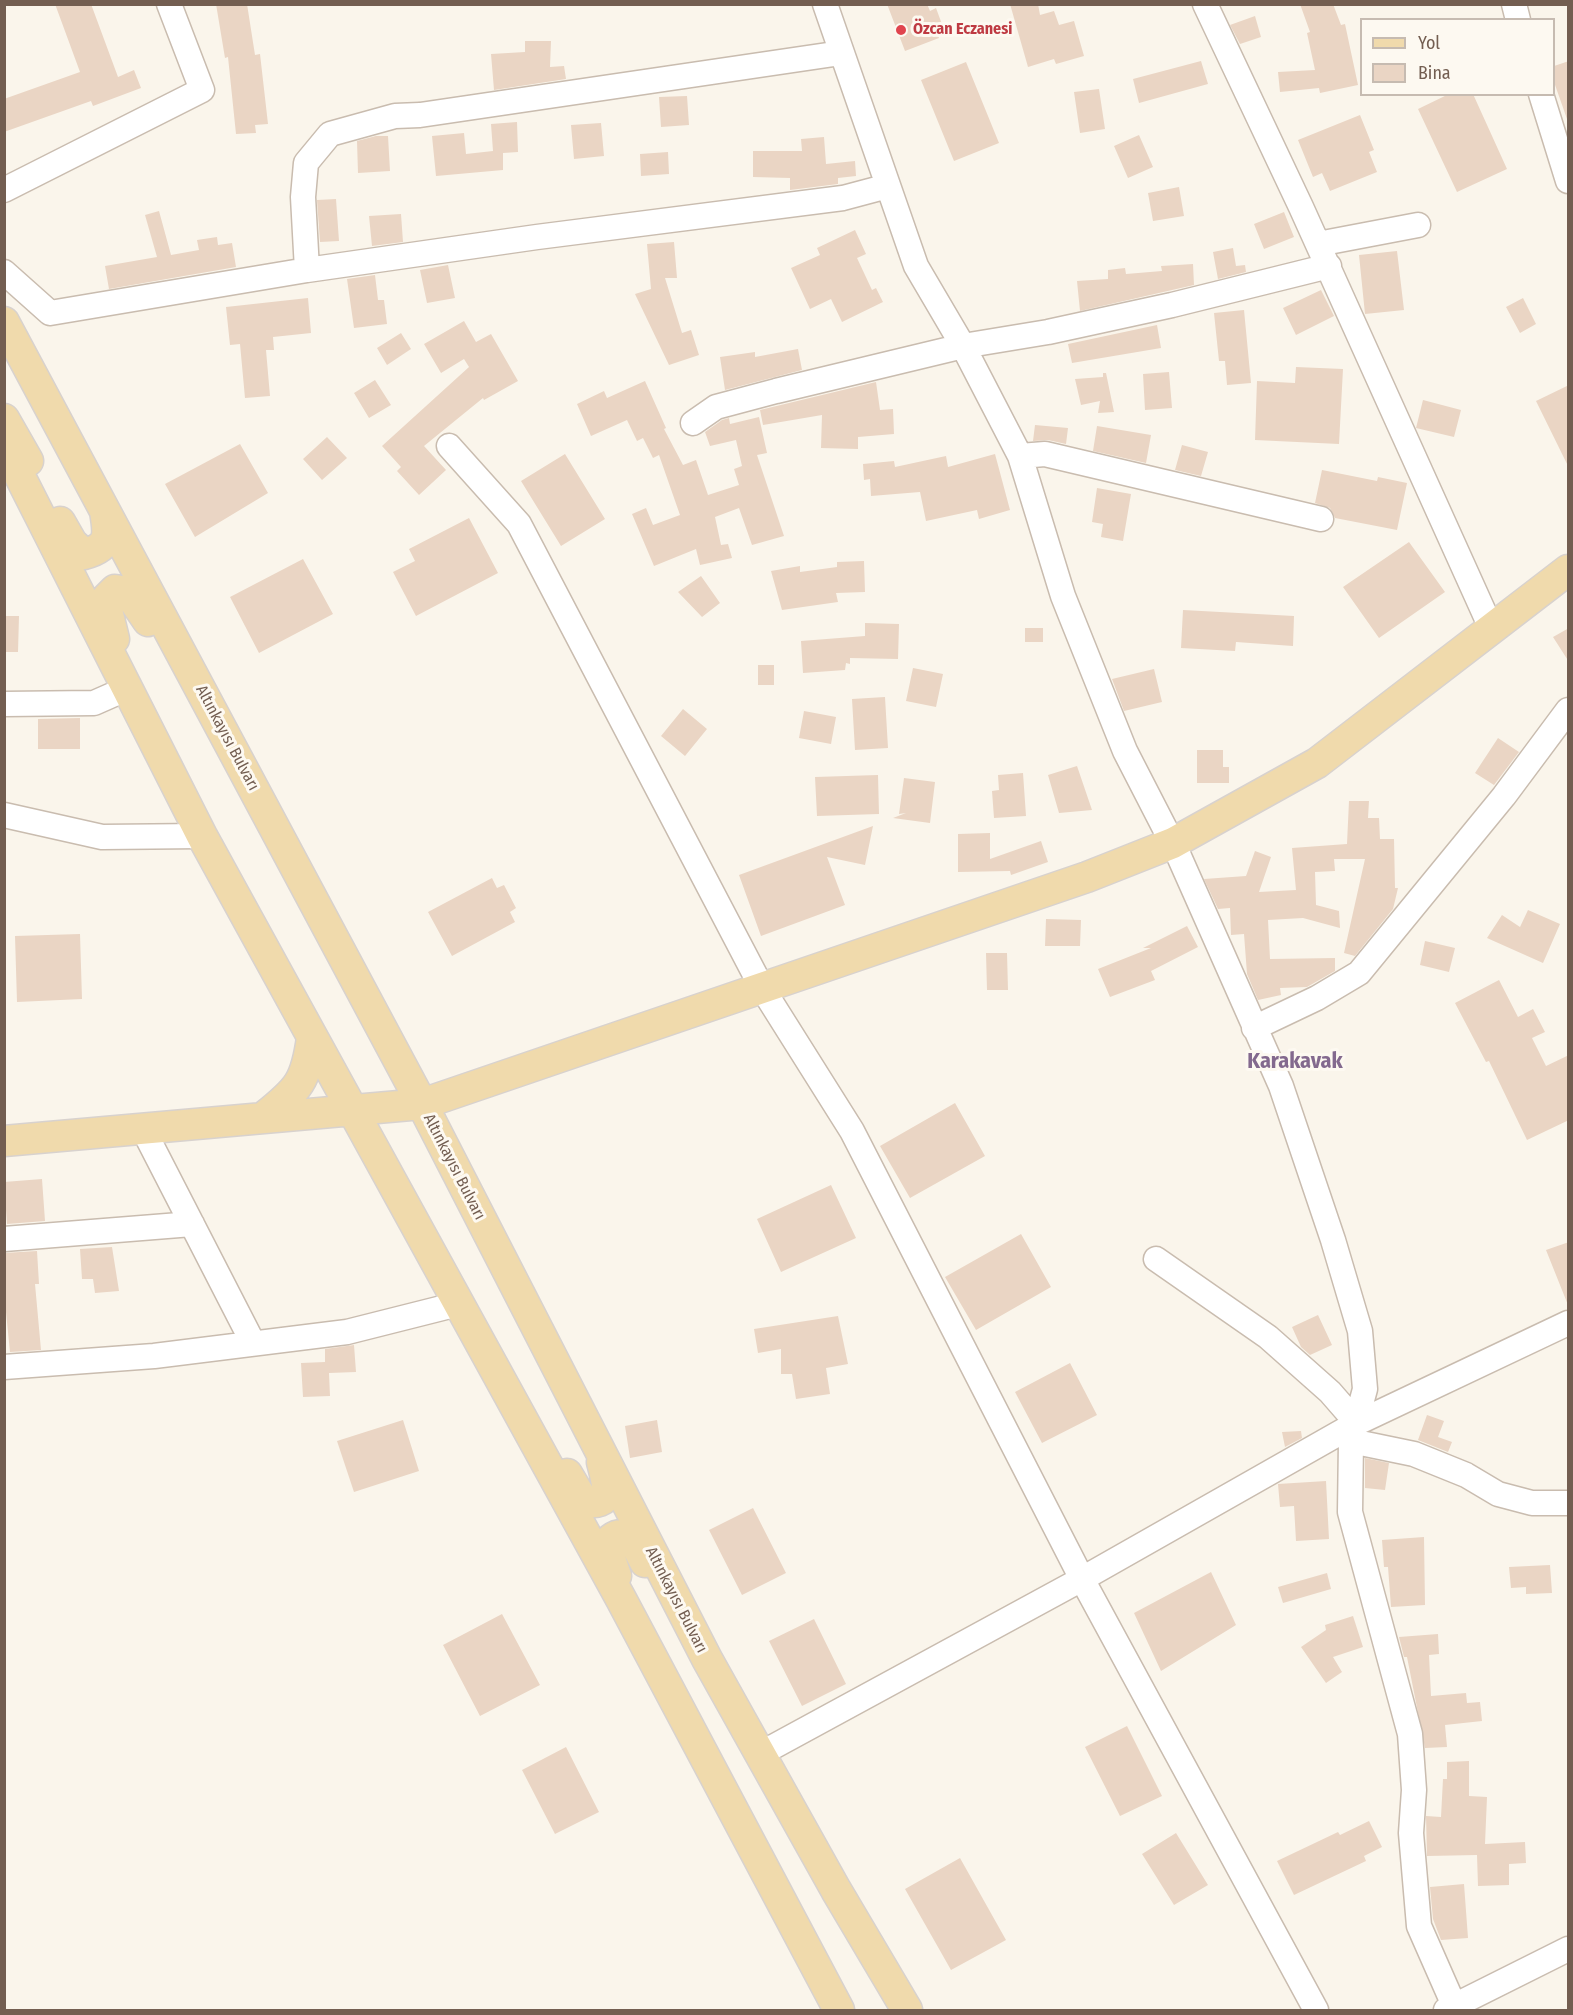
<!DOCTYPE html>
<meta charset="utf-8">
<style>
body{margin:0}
#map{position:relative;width:1573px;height:2015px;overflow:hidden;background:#faf5eb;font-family:"Fira Sans Condensed",sans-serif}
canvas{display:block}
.frame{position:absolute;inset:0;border:6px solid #735e51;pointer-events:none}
.legend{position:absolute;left:1360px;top:18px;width:195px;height:78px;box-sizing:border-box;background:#fdf9f1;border:2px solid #c6bbb1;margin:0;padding:8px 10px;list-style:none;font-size:18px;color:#735e51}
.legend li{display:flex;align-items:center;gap:12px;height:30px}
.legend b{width:30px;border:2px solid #c6bbb1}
</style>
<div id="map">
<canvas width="1573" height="2015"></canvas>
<div class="frame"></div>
<ul class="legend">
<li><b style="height:8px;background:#f0daac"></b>Yol</li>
<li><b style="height:16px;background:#ead5c4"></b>Bina</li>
</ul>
</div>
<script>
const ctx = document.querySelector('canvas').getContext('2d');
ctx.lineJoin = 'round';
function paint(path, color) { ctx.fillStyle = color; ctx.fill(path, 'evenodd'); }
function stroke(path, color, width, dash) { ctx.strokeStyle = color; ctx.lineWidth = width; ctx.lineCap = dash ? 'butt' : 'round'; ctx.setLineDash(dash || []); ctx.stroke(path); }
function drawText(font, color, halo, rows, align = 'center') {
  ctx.font = font + ' "Fira Sans Condensed",sans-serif'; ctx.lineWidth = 6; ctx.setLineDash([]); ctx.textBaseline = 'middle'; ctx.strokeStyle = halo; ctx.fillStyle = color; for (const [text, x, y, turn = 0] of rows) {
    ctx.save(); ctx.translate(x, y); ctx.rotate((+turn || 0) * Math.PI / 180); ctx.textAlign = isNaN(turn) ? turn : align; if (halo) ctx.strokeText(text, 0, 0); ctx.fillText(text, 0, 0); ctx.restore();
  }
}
const building = new Path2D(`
 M55,4H91L118,77L134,70L141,88L93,106L91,101L4,132V99L80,72Z
 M216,4H247L255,55L260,54L268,124L255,125L256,133L236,134L228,57L225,58Z
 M887,4H927L930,11L936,8L943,27L936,30L939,38L905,51Z
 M1010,4H1038L1040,15L1054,11L1059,25L1074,21L1084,56L1056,64L1054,59L1028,67Z
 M1300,4H1333L1341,25L1345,24L1358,85L1320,93L1319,88L1280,92L1278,72L1315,70L1307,33L1310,32Z
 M1255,16L1261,37L1240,44L1230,25Z
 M525,41H551L550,67L564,66L566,79L494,90L491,54L525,52Z
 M1201,61L1208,84L1139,103L1133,79Z
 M1569,61V119H1567L1554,82V66Z
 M966,62L999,143L954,161L921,80Z
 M1099,89L1105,129L1080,133L1074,92Z
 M1449,94H1473L1507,169L1457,192L1418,109Z
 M687,96L689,125L661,127L659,97Z
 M1360,115L1374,150L1369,152L1377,172L1330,191L1322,173L1313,177L1298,140Z
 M517,122L518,152L503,153V170L436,176L432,136L464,133L466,154L493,151L491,124Z
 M601,123L604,156L574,159L571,125Z
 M1139,135L1153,167L1128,178L1114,146Z
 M376,136H388L390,171L358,173L357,141Z
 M824,137L826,164L855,161L856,176L838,178V184L790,190V178L753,177V151H802L801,139Z
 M668,152L669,174L641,176L640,154Z
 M1179,187L1184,216L1153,221L1148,193Z
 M336,199L339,241L320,242L317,200Z
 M159,211L171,255L199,250L197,240L217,237L218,245L232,243L236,267L109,289L105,266L157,257L145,215Z
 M1284,212L1294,237L1264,249L1254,224Z
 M401,214L403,242L372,246L369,216Z
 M855,230L866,254L857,258L872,290L876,288L883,302L842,322L831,299L810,309L791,268L820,255L817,248Z
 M674,242L677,278H665L682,333L691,330L699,355L669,365L635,294L651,289L647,244Z
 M1233,248L1236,266L1245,265L1246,272L1218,279L1213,252Z
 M1397,251L1404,310L1365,314L1359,255Z
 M1193,264L1194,285L1080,311L1077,281L1108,279V270L1125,268L1126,274L1162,271L1161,266Z
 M448,265L455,298L427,303L420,270Z
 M375,275L378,300H384L387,324L354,328L347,279Z
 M1321,290L1334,316L1296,335L1283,308Z
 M308,298L311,333L273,337L274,350H266L270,396L245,398L240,344L230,345L226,307Z
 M1523,298L1536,324L1520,333L1506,307Z
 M1244,310L1251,383L1227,385L1225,361H1219L1214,313Z
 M464,321L476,342L491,334L518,381L484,400L483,398L424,446L446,470L419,495L397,471L401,467L382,446L469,367L464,359L441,373L424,344Z
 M1157,325L1161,348L1072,363L1068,344Z
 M401,333L411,349L387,365L377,348Z
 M798,349L802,370L725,390L720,357L755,352V357Z
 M1296,367L1343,369L1339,444L1255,440L1257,381L1295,383Z
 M1169,372L1172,408L1145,410L1143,374Z
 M1103,373H1106L1114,412L1098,413L1100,401L1081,405L1075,379L1103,377Z
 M375,380L391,405L369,418L354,393Z
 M645,381L666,428L664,429L683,465L696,460L708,495L739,485L734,469L742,466L736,440L710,446L705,432L722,420L729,418L730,424L759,417L767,453L757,455L784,536L752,545L739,508L715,517L721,545L728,544L732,558L700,565L696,549L654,566L632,514L646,508L653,525L680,515L659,455L653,458L643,438L637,441L627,420L591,436L577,404L604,391L607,398Z
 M876,382L880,410L893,409L894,434L858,437V449L821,448L822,415L763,425L760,410Z
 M1569,385V468L1536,401Z
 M1423,400L1461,410L1454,437L1416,428Z
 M1035,425L1068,428L1066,444L1048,440L1033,441Z
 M1097,426L1151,435L1146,463L1093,451Z
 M327,437L347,458L322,480L303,459Z
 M240,444L268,493L195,537L165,484Z
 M1182,445L1208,452L1201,476L1175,470Z
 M565,454L605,519L561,546L521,481Z
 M995,454L1010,510L979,519L977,510L926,521L920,492L871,496L870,479L864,480L863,464L894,461L895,467L946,456L948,467Z
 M1322,470L1377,481L1378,477L1407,483L1397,530L1335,518L1330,508L1315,503Z
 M1097,488L1131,494L1123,541L1101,537L1103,524L1092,522Z
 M469,518L498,573L416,616L393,572L415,561L409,549Z
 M1409,542L1445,592L1379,638L1343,587Z
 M303,559L333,614L259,653L230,597Z
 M864,561L865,592L836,593L838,602L782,610L771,571L800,566V572L837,567V562Z
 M701,576L720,603L702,617L678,592Z
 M1183,610L1294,616L1293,646L1236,642L1235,651L1181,648Z
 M4,616H19L18,652H4Z
 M865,623L899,624L898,659L850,658V664L846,663L845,670L803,673L801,641L865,636Z
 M1025,628H1043V642H1025Z
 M1569,628V662L1553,637Z
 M758,665H774V685H758Z
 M913,668L943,674L936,707L906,701Z
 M1154,669L1162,702L1124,711L1112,679Z
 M885,697L888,748L855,750L852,699Z
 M683,709L707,729L685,756L661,736Z
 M804,711L836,717L831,744L799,738Z
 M80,718V749H38V719Z
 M1498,738L1519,752L1494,785L1475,773Z
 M1197,750H1223V767H1229V783H1197Z
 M1077,766L1092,810L1059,813L1048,775Z
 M1023,773L1026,816L994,818L992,791L999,790L998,775Z
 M878,775L879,814L817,816L815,777Z
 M904,778L935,782L930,823L893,818L906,813L899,814Z
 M1349,801H1369L1368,818H1379L1380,839H1394L1395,888H1398L1393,909L1355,956L1344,953L1365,859H1334L1335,871L1315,872L1316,905L1339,911L1340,928L1303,918L1268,920L1270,959L1335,958V971L1307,987L1280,988L1281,995L1258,1000L1247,974L1244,934L1231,935L1230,908L1218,909L1204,879L1246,876L1255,851L1271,857L1259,892L1296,890L1292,848L1347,844Z
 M873,826L865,865L827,857L845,905L761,936L739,875Z
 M990,833V859L1041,841L1048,862L1011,875L1010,871L958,872V834Z
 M492,878L497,888L504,885L516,908L510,912L515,922L452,956L428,912Z
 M1528,910L1560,924L1543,963L1487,938L1502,915L1520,927Z
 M1046,919L1081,920L1080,946H1045Z
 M1187,926L1198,947L1151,971L1155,980L1110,997L1098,969L1151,948H1143Z
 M80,934L82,999L17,1002L15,936Z
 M1425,941L1455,948L1449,972L1420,965Z
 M986,953H1007L1008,990H987Z
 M1499,980L1518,1017L1533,1009L1545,1032L1532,1038L1546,1066L1569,1055V1120L1527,1140L1489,1061L1486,1062L1455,1003Z
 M955,1103L985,1156L910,1198L880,1146Z
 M42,1179L45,1221L7,1224L4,1182Z
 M831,1185L856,1238L781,1272L757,1219Z
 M1021,1234L1051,1287L976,1330L945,1277Z
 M1569,1242V1305H1568L1546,1250Z
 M112,1247L119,1291L95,1293L93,1279H82L80,1249Z
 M37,1251L39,1284H35L41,1350L10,1352L4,1292V1253Z
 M1318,1315L1332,1345L1310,1355L1301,1347L1292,1327Z
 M838,1316L848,1364L826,1368L830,1394L796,1399L792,1374H781V1349L758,1353L754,1329Z
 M354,1345L356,1372L329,1373L330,1396L303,1397L301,1363L325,1362V1349Z
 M1070,1363L1097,1415L1042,1443L1015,1392Z
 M1427,1415L1444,1421L1438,1437L1452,1442L1448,1452L1418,1440Z
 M403,1420L419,1471L354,1492L337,1441Z
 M657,1420L662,1452L630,1458L625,1426Z
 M1301,1431L1302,1438L1285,1447L1282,1432Z
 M1365,1458L1389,1463L1385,1490L1365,1488Z
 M1326,1481L1329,1539L1296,1541L1294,1506L1280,1507L1278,1484Z
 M753,1508L786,1573L742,1595L709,1530Z
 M1424,1537L1425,1605L1391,1607L1388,1567H1384L1382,1540Z
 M1550,1565L1552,1593L1526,1594V1587L1511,1588L1509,1567Z
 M1211,1572L1236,1625L1161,1671L1134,1613Z
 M1327,1573L1331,1589L1283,1603L1278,1587Z
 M502,1614L540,1685L480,1716L443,1645Z
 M1353,1616L1363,1647L1333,1657L1342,1672L1326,1683L1301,1647L1326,1630L1325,1625Z
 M814,1619L846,1684L802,1706L769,1641Z
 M1438,1634L1439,1654L1429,1655L1431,1696L1466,1693L1467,1703L1480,1702L1482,1721L1445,1725L1447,1747L1425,1748L1407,1657H1404L1399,1637Z
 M1127,1726L1162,1796L1120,1816L1085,1747Z
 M566,1747L599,1812L555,1834L522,1770Z
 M1469,1761V1796L1487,1797L1485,1844L1525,1842L1526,1863L1509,1864V1885L1478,1886L1477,1855L1427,1856L1426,1816L1441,1817L1443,1779H1447V1762Z
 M1369,1821L1382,1847L1364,1856L1366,1861L1294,1895L1277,1861L1338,1832L1340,1835Z
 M1176,1833L1208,1885L1174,1905L1142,1854Z
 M960,1858L1006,1940L951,1970L905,1889Z
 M1464,1884L1468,1938L1441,1940L1433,1919L1430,1887Z`);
const minor = new Path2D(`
 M825,4L916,266L963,346L1020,456L1063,596L1125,751L1178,854L1281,1086L1333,1240L1360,1331L1365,1389L1351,1441L1350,1512L1410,1734L1414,1790L1411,1833L1419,1926L1456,2010
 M1205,4L1301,207L1492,630
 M1514,4L1518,20
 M1541,94L1568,181
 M4,190L202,90L169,4
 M1318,244L1418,225
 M307,270L303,197L306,163L330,134L395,116L420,115L841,53
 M4,272L50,313L307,270L537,237L843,198L888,186
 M693,423L716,407L776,391L963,346L1048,332L1172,305L1329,266
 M449,446L519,524L762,988L852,1131L1082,1579L1316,2010
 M1020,456L1045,454L1321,519
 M4,704L94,703L128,688
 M4,815L102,837L202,836
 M1254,1028L1317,998L1359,973L1504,796L1568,710
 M143,1129L253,1343
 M4,1239L192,1224
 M1156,1259L1268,1337L1330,1392L1357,1423
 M4,1367L154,1356L347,1332L458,1304
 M1351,1441L1414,1454L1466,1475L1498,1494L1532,1503H1568
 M760,1754L1082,1579L1357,1423L1568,1323
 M1446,2010L1568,1949`);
const major = new Path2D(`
 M4,322L422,1104L707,1659L836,1890L907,2010
 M4,419L28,461
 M4,445L202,836L621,1599L839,2010
 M60,522L72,543L84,554C111,547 109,535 105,511
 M114,639L107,610V598L115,590L128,592L148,621
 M265,1116C299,1089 306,1081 312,1038
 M4,1141L422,1104L1087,877L1173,843L1317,763L1568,570
 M567,1474L583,1501C616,1508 607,1482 602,1462
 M616,1576L607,1550L608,1542C616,1534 621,1534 632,1537L645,1562`);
const markers = [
 [901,30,6,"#e0444e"]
];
const healthNames = [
 ["Özcan Eczanesi",913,30]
];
const streetNames = [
 ["Altınkayısı Bulvarı",227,738,62],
 ["Altınkayısı Bulvarı",454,1167,63],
 ["Altınkayısı Bulvarı",676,1600,63]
];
const districtNames = [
 ["Karakavak",1295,1062]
];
paint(building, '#ead5c4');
stroke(minor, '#c9bcaf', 27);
stroke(major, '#d8d2ce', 33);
stroke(minor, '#fff', 24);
stroke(major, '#f0daac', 30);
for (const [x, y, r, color] of markers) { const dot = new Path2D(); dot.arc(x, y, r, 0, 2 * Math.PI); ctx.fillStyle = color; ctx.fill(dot); stroke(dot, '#fdf9f1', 2); }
drawText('bold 16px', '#be3a42', '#fdf9f1', healthNames, 'left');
drawText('16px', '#735e51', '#fdf9f1', streetNames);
drawText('bold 22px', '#83698e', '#fdf9f1', districtNames);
</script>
